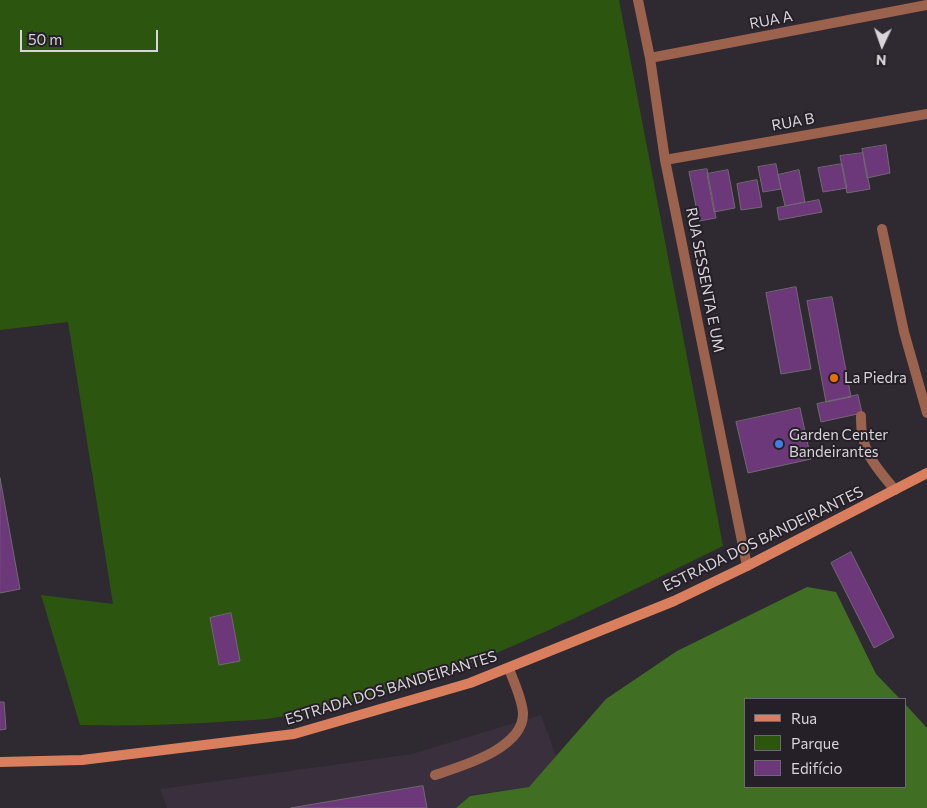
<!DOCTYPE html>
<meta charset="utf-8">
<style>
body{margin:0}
#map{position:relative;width:927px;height:808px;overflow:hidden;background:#2f2931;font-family:Commissioner,sans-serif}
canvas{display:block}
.legend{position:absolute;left:744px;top:698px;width:162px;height:90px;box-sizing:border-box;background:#251f27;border:1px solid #6d676e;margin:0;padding:6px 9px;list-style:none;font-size:15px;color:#d8d4d9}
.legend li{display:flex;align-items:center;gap:10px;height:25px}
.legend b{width:25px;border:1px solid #6d676e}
.north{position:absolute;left:857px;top:20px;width:50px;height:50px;-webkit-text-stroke:4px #251f27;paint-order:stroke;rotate:183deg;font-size:14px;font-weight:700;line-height:20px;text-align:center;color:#d8d4d9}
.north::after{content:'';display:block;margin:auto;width:18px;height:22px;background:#d8d4d9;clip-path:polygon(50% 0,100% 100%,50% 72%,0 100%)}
.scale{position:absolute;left:20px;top:30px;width:138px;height:22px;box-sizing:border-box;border:2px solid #d8d4d9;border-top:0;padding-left:6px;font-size:15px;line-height:18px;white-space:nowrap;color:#d8d4d9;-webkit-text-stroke:4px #251f27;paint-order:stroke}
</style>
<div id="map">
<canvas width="927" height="808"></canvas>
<ul class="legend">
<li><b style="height:6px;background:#d97f5e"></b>Rua</li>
<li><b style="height:14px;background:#2c5610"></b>Parque</li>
<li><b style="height:14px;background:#6c387a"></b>Edifício</li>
</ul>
<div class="north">N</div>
<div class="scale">50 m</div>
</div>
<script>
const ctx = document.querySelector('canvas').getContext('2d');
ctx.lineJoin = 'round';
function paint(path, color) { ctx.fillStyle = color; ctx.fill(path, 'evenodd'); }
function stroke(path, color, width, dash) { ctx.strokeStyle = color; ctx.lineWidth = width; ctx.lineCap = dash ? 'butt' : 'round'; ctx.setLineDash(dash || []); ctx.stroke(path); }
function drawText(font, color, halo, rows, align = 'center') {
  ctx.font = font + ' Commissioner,sans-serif'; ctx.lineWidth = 4; ctx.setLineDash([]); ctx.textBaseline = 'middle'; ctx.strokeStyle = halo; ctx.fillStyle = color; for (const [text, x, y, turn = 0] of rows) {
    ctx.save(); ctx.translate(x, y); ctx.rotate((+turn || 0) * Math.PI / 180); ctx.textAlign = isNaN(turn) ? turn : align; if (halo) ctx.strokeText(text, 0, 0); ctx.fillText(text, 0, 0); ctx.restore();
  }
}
const built = new Path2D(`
 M541,715L556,756L529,787L470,795L456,808H167L160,789L412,754Z`);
const green = new Path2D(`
 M0,0H619L723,546C579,616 433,695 273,718C255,721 237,720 220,722C173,725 127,726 80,725L41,595L113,604L68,322L0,330Z`);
const forest = new Path2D(`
 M807,587L836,592L876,674L900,699H746V787H906V705L927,728V808H456L470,796L529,787L606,699L677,651Z`);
const building = new Path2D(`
 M886,145L890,173L867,178L862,149Z
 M863,153L870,189L847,193L840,156Z
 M776,164L781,189L763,192L758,167Z
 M842,164L847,188L823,192L818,168Z
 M707,169L716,218L699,221L689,172Z
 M728,170L735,208L714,212L707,174Z
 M799,170L805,202L785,206L778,175Z
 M757,180L762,207L741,210L737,184Z
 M819,200L822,212L779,220L777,208Z
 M796,287L811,369L781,374L766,293Z
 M832,297L851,397L826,402L807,301Z
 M858,395L862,413L821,422L817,404Z
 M800,408L811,459L748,473L736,422Z
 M0,478L20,589L0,593Z
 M851,552L894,637L874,648L831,563Z
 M231,613L240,661L219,665L210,618Z
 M0,702H4L6,729L0,730Z
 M423,786L427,808H291Z`);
const lane = new Path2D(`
 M882,229L904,332L927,413
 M861,416C860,450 874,465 895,490
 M435,775C461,766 524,749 523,713C522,699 514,682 509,669`);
const street = new Path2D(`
 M638,0L650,58L665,160L747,566
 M650,58L927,5
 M665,160L927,114`);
const secondary = new Path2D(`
 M0,762L82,760L294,734L470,683L674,601L747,566L927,473`);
const markers = [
 [834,378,5,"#e8710a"],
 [779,444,5,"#3f7fe0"]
];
const streetNames = [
 ["RUA A",771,20,-11],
 ["RUA B",793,122,-10],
 ["RUA SESSENTA E UM",705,280,79],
 ["ESTRADA DOS BANDEIRANTES",763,539,-26],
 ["ESTRADA DOS BANDEIRANTES",391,688,-17]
];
const poiNames = [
 ["La Piedra",844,378],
 ["Garden Center",789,435],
 ["Bandeirantes",789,452]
];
paint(built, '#3a303d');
paint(green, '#2c5610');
paint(forest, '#406f24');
paint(building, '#6c387a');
stroke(building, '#706972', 1);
stroke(lane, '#9b624d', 10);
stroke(street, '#9b624d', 10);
stroke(secondary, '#d97f5e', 10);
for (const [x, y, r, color] of markers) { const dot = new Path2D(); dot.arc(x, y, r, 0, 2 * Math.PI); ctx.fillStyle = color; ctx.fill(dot); stroke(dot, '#251f27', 2); }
drawText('15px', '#d8d4d9', '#251f27', streetNames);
drawText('15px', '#d8d4d9', '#251f27', poiNames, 'left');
</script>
